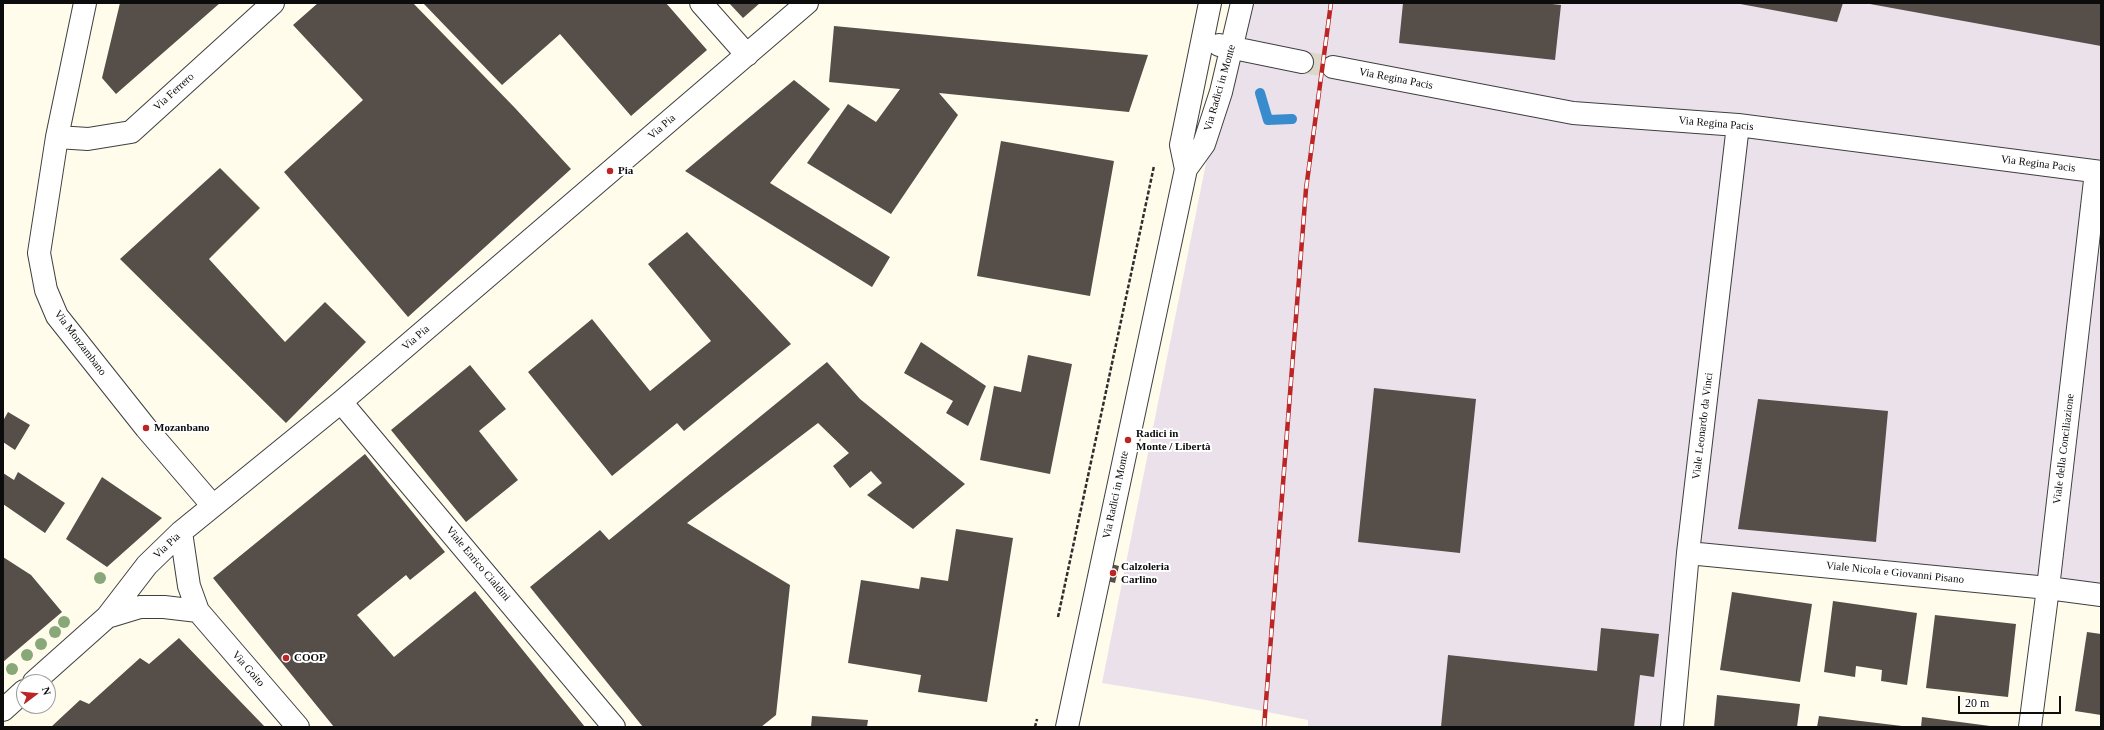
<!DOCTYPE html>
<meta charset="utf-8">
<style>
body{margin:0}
#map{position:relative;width:2104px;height:730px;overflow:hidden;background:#fffcec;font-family:"Times New Roman",serif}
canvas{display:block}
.frame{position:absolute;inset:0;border:4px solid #0c0c0c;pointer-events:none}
.north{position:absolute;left:16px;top:674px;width:40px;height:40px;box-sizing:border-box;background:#fff;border:1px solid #9e9e9e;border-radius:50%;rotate:74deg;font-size:11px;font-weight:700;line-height:16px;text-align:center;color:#0c0c0c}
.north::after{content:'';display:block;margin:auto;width:14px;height:18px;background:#bc2525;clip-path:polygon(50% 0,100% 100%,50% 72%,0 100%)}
.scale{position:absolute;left:1958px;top:696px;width:103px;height:18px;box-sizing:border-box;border:2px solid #0c0c0c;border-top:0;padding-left:5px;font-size:12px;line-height:14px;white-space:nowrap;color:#0c0c0c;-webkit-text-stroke:3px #fff;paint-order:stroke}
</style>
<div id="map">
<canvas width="2104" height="730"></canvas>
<div class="frame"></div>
<div class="north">N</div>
<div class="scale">20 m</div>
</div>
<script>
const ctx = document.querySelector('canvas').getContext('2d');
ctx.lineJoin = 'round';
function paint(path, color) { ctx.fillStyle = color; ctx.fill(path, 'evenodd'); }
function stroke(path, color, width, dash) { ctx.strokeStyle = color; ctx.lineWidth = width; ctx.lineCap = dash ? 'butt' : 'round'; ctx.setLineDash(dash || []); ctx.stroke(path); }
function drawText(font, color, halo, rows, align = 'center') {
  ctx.font = font + ' "Times New Roman",serif'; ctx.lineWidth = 4; ctx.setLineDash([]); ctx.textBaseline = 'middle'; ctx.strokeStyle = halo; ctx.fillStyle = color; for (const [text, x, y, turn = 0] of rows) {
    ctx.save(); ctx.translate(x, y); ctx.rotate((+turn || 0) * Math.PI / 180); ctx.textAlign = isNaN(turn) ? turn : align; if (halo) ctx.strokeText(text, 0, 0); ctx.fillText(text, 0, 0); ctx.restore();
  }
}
const industrial = new Path2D(`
 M1238,3H2101V604L1683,549L1667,727H1308V720L1206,700L1102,683Z`);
const stream = new Path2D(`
 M1260,93L1268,120L1292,119`);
const building = new Path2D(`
 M120,3H220L116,94L102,78Z
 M318,3H413L515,108L571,169L408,317L284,172L363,100L293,25Z
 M423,3H666L707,50L631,116L560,34L502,85Z
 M729,3H760L743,18Z
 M1403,3H1543L1561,5L1555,60L1399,43Z
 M1735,3H1843L1837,22Z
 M1870,3H2101V46L1870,4Z
 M834,26L971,39L1148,55L1129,112L939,93L958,115L891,214L807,163L848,104L876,122L900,89L829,82Z
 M794,80L830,109L770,183L890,257L872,287L685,171Z
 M1001,141L1114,161L1090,296L977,276Z
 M220,168L260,208L209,259L285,342L325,302L366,342L286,423L120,259Z
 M687,232L791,344L684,431L677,423L612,476L528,372L592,319L650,391L711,341L648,264Z
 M921,342L986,386L968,426L946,413L953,401L904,373Z
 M1028,355L1072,364L1050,474L980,460L994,386L1021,392Z
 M827,362L860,399L965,484L913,529L867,495L882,483L871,471L850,488L833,466L849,453L818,423L687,523L790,585L776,715L761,727H643L530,587L600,530L609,540Z
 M470,365L506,409L479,431L518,480L466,522L391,430Z
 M1374,388L1476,399L1460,553L1358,542Z
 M1758,399L1888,411L1876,542L1738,529Z
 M8,412L30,425L15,450L3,442V421Z
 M365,454L445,552L410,580L406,575L357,615L394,657L475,591L585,727H334L213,578Z
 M18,472L65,503L45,533L3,504V473L14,480Z
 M102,477L162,518L107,567L66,539Z
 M956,529L1013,538L987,702L918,692L921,675L848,663L861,580L919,589L921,577L948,581Z
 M3,557L31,575L62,612L3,662Z
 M1111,564L1119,566L1115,583L1107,581Z
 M1732,592L1812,604L1800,682L1720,670Z
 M1833,601L1917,613L1907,685L1881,681L1882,670L1856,666L1855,677L1824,672Z
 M1935,615L2016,624L2008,697L1926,688Z
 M1601,628L1659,634L1654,677L1640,675L1634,727H1441L1448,655L1597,671Z
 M2087,632L2101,634V715L2075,711Z
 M179,638L265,727H51L80,700L89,704L140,658L149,664Z
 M1717,695L1800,704L1797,727H1714Z
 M812,716L868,720L867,727H811Z
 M1819,716L1902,726V727H1817Z
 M1922,717L1990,726V727H1921Z`);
const minorTunnel = new Path2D(`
 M1302,62L1333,67`);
const path = new Path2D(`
 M1058,617L1154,166
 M1035,727L1037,719`);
const minor = new Path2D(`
 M85,3L57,137L39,253L46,290L57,316L146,428L213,506
 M701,3L747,55
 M1219,45L1302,62
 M1333,67L1573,113L1738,125L2101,172
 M57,137L88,139L131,132L273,3
 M1186,169L1181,145L1210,3
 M341,402L614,727
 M181,532L189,586L198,611L298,727
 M1688,553L2048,588L2101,595
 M107,617L140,607H164L198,611
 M34,682L107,617L147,565L181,532L341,402L807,3
 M3,710L24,691
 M1067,727L1186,169L1204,144L1221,92L1242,3
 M1672,727L1688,553L1738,125
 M2030,727L2048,588L2096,172`);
const rail = new Path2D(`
 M1264,727L1306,189L1331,3`);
const trees = [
 [100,578],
 [64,622],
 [55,632],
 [41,644],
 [27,655],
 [12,669]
];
const markers = [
 [610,171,4,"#bc2525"],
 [146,428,4,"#bc2525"],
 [1128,440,4,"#bc2525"],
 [1113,573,4,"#bc2525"],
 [286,658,4,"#bc2525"]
];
const streetNames = [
 ["Via Regina Pacis",1396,79,11],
 ["Via Radici in Monte",1220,88,-74],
 ["Via Ferrero",174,92,-42],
 ["Via Regina Pacis",1716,124,5],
 ["Via Pia",662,127,-41],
 ["Via Regina Pacis",2038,164,7],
 ["Via Pia",416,338,-41],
 ["Via Monzambano",80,343,53],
 ["Viale Leonardo da Vinci",1703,426,-83],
 ["Viale della Conciliazione",2064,449,-83],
 ["Via Radici in Monte",1116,495,-78],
 ["Via Pia",167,546,-43],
 ["Viale Enrico Cialdini",478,564,50],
 ["Viale Nicola e Giovanni Pisano",1895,573,6],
 ["Via Goito",248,669,49]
];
const poiNames = [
 ["Pia",618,171],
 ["Mozanbano",154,428],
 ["Radici in",1136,434],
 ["Monte / Libertà",1136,447],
 ["Calzoleria",1121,567],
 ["Carlino",1121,580],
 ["COOP",294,658]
];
paint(industrial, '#ebe1eb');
stroke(stream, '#388bcd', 10);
paint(building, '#554e49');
stroke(minorTunnel, '#dbd8ca', 22, [22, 11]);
stroke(minor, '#3f3f3f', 24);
stroke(path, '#2e2e2e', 2.5, [4, 2]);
stroke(minor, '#fff', 22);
stroke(rail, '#bc2525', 4.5);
stroke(rail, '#fff', 3, [9]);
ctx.fillStyle = '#89a87a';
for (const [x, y] of trees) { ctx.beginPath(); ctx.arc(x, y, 6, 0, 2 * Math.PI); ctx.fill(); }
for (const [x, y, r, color] of markers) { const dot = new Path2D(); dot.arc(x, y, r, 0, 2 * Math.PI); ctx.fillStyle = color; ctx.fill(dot); stroke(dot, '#fff', 1.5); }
drawText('11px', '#0c0c0c', '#fff', streetNames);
drawText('bold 11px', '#0c0c0c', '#fff', poiNames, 'left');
</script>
